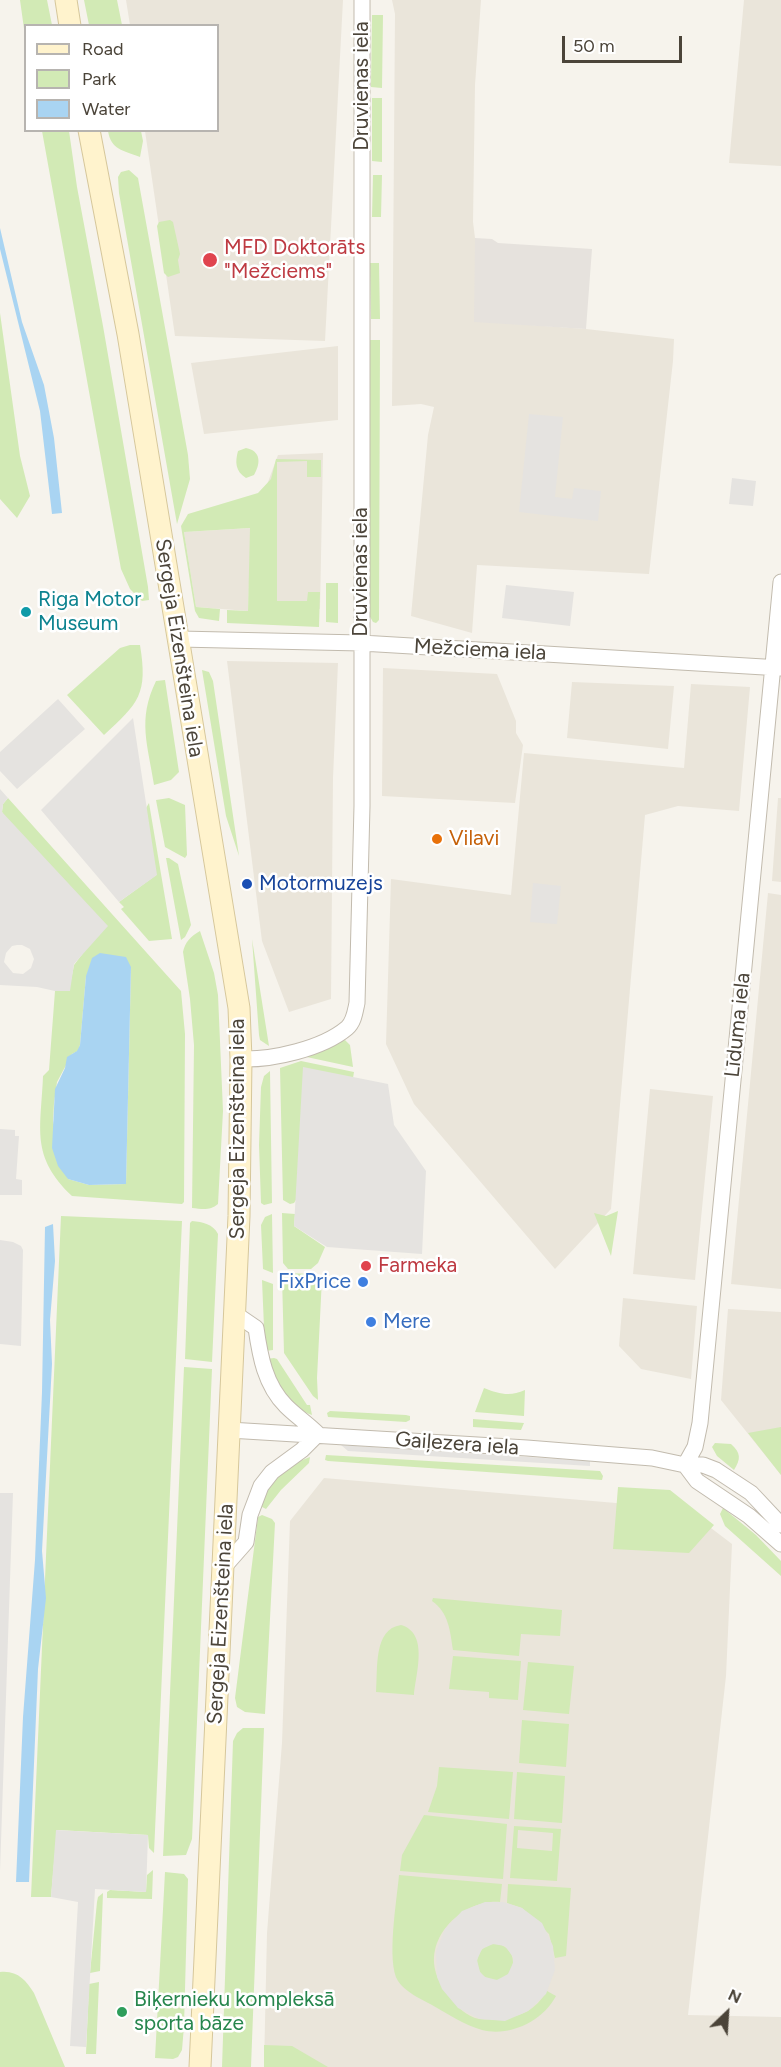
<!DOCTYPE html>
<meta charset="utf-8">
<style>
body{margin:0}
#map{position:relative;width:781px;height:2067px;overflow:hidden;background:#f6f3ec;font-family:Figtree,sans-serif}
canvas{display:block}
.legend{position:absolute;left:24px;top:24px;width:195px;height:108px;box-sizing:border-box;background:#fff;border:2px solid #b7b4b0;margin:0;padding:8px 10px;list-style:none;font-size:18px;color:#4b4439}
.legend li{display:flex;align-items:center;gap:12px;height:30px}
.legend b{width:30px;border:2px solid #b7b4b0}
.north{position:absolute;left:697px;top:1983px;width:60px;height:60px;-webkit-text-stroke:4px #fff;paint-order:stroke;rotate:25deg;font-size:16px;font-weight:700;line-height:24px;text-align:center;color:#4b4439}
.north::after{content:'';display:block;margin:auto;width:21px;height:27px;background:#4b4439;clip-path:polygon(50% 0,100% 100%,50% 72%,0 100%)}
.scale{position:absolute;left:562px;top:36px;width:120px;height:27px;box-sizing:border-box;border:3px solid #4b4439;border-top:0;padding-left:8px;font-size:18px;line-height:21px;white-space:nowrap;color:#4b4439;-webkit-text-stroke:4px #fff;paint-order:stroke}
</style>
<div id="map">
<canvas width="781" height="2067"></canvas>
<ul class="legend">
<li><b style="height:8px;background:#fff3cd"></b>Road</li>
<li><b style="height:16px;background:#d2eab5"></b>Park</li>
<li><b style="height:16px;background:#a9d4f2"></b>Water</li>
</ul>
<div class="north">N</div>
<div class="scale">50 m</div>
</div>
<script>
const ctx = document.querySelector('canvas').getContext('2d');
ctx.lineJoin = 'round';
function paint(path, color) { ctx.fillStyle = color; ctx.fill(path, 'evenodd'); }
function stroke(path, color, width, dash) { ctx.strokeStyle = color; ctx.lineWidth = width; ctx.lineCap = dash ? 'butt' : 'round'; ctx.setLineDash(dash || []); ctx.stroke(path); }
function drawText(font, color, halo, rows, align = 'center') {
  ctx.font = font + ' Figtree,sans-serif'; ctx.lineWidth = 5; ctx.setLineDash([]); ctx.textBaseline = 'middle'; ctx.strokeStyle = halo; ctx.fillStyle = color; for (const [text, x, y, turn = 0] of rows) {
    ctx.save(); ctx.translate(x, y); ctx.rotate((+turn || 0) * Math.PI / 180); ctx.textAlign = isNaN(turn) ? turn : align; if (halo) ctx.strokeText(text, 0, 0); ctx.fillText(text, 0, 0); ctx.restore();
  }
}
const residential = new Path2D(`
 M126,0H343L325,341L175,336L145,131L218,130V26L130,25Z
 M392,0H481L475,85L473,222L475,238V321L586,329L674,339L673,361L649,574L477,565L472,633L411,616L428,435L434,407L421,404L392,406L395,14Z
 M744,0H781V166L729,163Z
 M338,346V420L204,434L191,363Z
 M323,453L320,609L265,610V490L278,455Z
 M251,528L248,611L196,607L184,532Z
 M227,661L338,663L333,778L331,999L289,1012L262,941Z
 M383,668L497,674L516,721V733L523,745L515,803L382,796Z
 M572,682L674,686L668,749L567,738Z
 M691,684L750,687L739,811L678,806L645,815L611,1209L555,1269L414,1104L386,1044L391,879L511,895L524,753L684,768Z
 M778,798H781V882L772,881Z
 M768,893L781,895V1289L731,1284Z
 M650,1089L713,1096L695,1280L633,1274Z
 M623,1298L697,1306L691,1379L641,1369L619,1346Z
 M728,1309L781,1312V1475L721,1400Z
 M324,1478L686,1509L732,1544L726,1676L688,2015L781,2017V2067H264L267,1933L282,1743L290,1521Z`);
const industrial = new Path2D(`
 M475,238L492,239L498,243L592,249L586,329L474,322Z`);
const green = new Path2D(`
 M20,0H47L52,25L26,26L25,36Z
 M84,0H117L122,25H89Z
 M372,15H383L382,88L371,87Z
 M372,98H382V162L372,161Z
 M42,131H69L77,187L103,326L148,587L149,600L142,601L130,589L121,569Z
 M108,131H141L143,141L140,157C123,150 111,150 108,131Z
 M129,170L138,178L188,455L190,479L177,524L119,193L118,177L121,172Z
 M373,175H382L381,217H372Z
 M170,220L173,222L180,254L178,260L180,273L168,277L164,273L157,226L159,222Z
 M370,263H379L380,319H371Z
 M0,313L20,456L30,496L17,518L0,499Z
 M369,340H380L379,620L376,623L373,622L369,615Z
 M246,448C261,451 261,463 254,475L246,478C235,471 235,462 238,451Z
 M276,459L321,460V477H307V461L277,462V601H307L308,592H320L319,627L227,623V610L248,611L250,528L184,532L196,607L220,609L219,621L199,618L195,611L181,526L188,514L258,493L271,479Z
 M326,583H338V623L326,622Z
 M130,645H140C148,694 139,703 104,735L67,695L120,648Z
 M202,670L209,672L213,681L239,856L226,816Z
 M165,680L179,772L171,780L154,785C148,745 137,720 156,681Z
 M8,798L181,991L185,1034L184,1202L182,1204L72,1196C30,1156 41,1129 43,1076L49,1070L55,991L69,990L74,965L83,953L2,812L3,804ZM131,967L126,1184L89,1185L68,1179L53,1121L54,1103L57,1082L72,1054L78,1051L80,1045L86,976Z
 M169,798L185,805L187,855L185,858L165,847L156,800Z
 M149,803L172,939L149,941L121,909L124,907L119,902L156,875L146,808Z
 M166,858H169L178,864L191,925L185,937L181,940Z
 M200,931L214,973L218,995L223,1111L218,1204C210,1211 202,1209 192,1208L194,1045L190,999L183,952C185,942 191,936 200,931Z
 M252,939L269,1046L260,1040L259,1035Z
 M345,1040L350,1045L353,1067L302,1056Z
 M301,1061L354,1072L353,1078L305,1069L296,1200L294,1203L290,1204L283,1200L280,1068Z
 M270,1071L272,1203L264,1205L261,1203L259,1145L261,1087L264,1076Z
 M618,1211L611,1256L594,1213L606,1216Z
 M282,1213L295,1214L294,1226L325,1247L318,1263L311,1269H288L283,1263Z
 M272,1214L273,1273L263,1269L261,1225L265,1217Z
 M61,1216L182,1221L154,1853L149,1848L148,1835L57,1830L51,1897H31Z
 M192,1221C203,1222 213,1224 218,1234L212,1362L185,1359L190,1223Z
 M287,1273L312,1274L322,1278L317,1378L318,1400L313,1396L284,1353L282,1277Z
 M262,1280L273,1284V1350L265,1351Z
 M274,1358L277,1359L307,1405H310L312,1415C287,1406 276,1381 266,1359Z
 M184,1367L212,1369L192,1839L186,1855L163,1856Z
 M484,1388C499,1394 510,1397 525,1390L524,1416L475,1412Z
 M330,1411L406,1415L410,1416V1420L406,1422L328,1417L327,1413Z
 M473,1419L524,1423L521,1430L473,1427Z
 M781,1427V1475L748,1433Z
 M715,1443L731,1444C741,1453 741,1459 734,1470L717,1456L712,1447Z
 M326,1455L600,1471L603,1476L602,1480L328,1461L325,1460Z
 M310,1457L309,1463L281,1490L266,1509L260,1506C263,1483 289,1464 310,1457Z
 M618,1487L670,1490L714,1525L689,1553L613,1549Z
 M723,1508L756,1535L781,1561V1576L725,1526L720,1514Z
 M262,1515L272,1519L275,1523L265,1714L245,1712L237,1707L235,1698L258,1517Z
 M433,1598L562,1610L560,1636L521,1634L519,1656L453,1650C450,1631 449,1613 432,1601Z
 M401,1625C429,1633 416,1673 414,1695L376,1692C378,1669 373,1629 401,1625Z
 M453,1656L521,1661L518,1700L489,1698V1692L449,1689Z
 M528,1662L574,1666L569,1714L523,1710Z
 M522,1720L569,1724L566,1767L519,1763Z
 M243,1728H264L251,2067H222L233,1741L237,1733Z
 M439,1767L513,1772L509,1819L428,1812L437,1786Z
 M517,1772L565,1776L562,1823L514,1819Z
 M424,1815L507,1824L503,1879L400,1871L402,1855Z
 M514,1826L561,1829L557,1881L510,1878ZM518,1830L553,1833L552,1851L517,1848Z
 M153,1870L152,1899L107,1898V1892L110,1890L146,1892L147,1875Z
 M165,1872L184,1874L188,1879L184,2026L182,2050L178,2057L173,2059L155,2058Z
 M399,1875L502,1884L500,1902C463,1899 421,1939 438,1978C441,1985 447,1991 451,1997C458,2008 466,2016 479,2019C486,2020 495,2019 502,2018C522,2017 536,2009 547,1991L556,1996C543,2021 510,2037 482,2030C464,2025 448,2014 432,2005C421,1999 405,1992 398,1981C386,1962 397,1899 399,1875Z
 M508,1884L571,1888L566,1956L555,1958L549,1934L522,1908L507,1903Z
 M103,1893L100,1971L90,1973L97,1902L98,1897Z
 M477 1962a18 18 0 1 1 36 0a18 18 0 1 1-36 0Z
 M0,1972C17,1970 26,1980 34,1993L65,2067H0Z
 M99,1982L96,2054H86L89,1984Z
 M264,2045L292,2046L328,2067H264Z`);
const parking = new Path2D(`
 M529,414L563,417L555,497L572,499L574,488L601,491L598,521L519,512Z
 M732,478L756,481L753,506L729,504Z
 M506,585L574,592L570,626L502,618Z
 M58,699L85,729L17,789L0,771V752Z
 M133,718L157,875L119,902L41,810Z
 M0,789L8,798L3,804L2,812L108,926L74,964L70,991H55L37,987L0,985ZM17,945H22L30,949L34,959L31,968L23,974L13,973L4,962L6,953L12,946Z
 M533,883L561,886L557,924L530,922Z
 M303,1067L388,1084L394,1125L426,1171L422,1254L327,1247L294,1226Z
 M0,1129L15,1130V1136H19L16,1179L22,1180V1195H0Z
 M0,1240L13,1242L21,1246L23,1250L21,1346L0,1344Z
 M341,1445L590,1461V1466L348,1451Z
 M0,1493H13L0,1871Z
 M56,1830L148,1835L146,1892L95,1889L86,2047L70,2046L78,1902L51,1897Z
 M485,1902H503L522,1908L542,1923L553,1946L555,1970L546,1994L528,2011L505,2021L480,2019L458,2008L442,1989L437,1977L436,1952L445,1929L462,1911ZM493,1944L505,1946L513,1957V1963L508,1974L497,1980L485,1977L480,1972L477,1960L482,1949Z`);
const water = new Path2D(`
 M0,228L22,322L44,385L54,438L62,513L52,514L40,411L0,249Z
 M100,953L126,957L131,967L126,1184L89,1185L68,1179L58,1166L52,1148L55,1089L65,1068L67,1057L77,1051L80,1045L86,976L92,958Z
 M53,1224L55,1261L50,1320L52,1364L42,1551L46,1598L38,1669L29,1882H16L23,1717L35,1560L42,1392L45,1227Z`);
const street = new Path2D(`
 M179,639L361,643L781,668
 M241,1059C272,1060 322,1049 347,1028C354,1022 355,1012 357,1003L362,806V0
 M234,1313L256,1328C260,1356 265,1385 286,1406C296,1416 308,1424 318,1434
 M229,1430L527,1448L652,1458L685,1465H703L716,1470L751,1493L781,1525
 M685,1465L695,1447L700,1423L781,582
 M685,1465L697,1481L749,1516L781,1544
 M224,1567L246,1542L250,1515L261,1486L272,1472L302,1450L318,1434`);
const secondary = new Path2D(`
 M66,0L70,26
 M89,130L128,334L239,1008L241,1059L239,1216L200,2067`);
const markers = [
 [210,260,8,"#e0444e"],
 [26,612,6,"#0f9aa8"],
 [437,839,6,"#e8710a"],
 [247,884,6,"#1a4fb4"],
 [366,1266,6,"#e0444e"],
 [363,1282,6,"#3f7fe0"],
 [371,1322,6,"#3f7fe0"],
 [122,2012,6,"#2e9e5b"]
];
const streetNames = [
 ["Druvienas iela",362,86,-90],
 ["Druvienas iela",361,572,-90],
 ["Sergeja Eizenšteina iela",179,648,81],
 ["Mežciema iela",480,650,3],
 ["Līduma iela",738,1025,-84],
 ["Sergeja Eizenšteina iela",238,1129,-90],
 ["Gaiļezera iela",457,1444,4],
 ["Sergeja Eizenšteina iela",221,1614,-87]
];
const healthNames = [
 ["MFD Doktorāts",224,248],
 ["\"Mežciems\"",224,272],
 ["Farmeka",378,1266]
];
const cultureNames = [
 ["Riga Motor",38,600],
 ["Museum",38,624]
];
const foodNames = [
 ["Vilavi",449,839]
];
const transitNames = [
 ["Motormuzejs",259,884]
];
const shopNames = [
 ["FixPrice",351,1282],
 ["Mere",383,1322,"left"]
];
const leisureNames = [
 ["Biķernieku kompleksā",134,2000],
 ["sporta bāze",134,2024]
];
paint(residential, '#eae5da');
paint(industrial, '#e6e2dd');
paint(green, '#d2eab5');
paint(parking, '#e5e3e0');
paint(water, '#a9d4f2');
stroke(street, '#c2bbae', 17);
stroke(secondary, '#d6c79b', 23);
stroke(street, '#fff', 15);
stroke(secondary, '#fff3cd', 21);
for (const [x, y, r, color] of markers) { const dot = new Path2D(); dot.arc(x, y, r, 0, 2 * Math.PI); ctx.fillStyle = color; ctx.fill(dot); stroke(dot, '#fff', 2); }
drawText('21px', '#4b4439', '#fff', streetNames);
drawText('21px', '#be3a42', '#fff', healthNames, 'left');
drawText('21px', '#0d838f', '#fff', cultureNames, 'left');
drawText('21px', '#c56008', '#fff', foodNames, 'left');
drawText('21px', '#164399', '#fff', transitNames, 'left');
drawText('21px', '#366cbe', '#fff', shopNames, 'right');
drawText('21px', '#27864d', '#fff', leisureNames, 'left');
</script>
